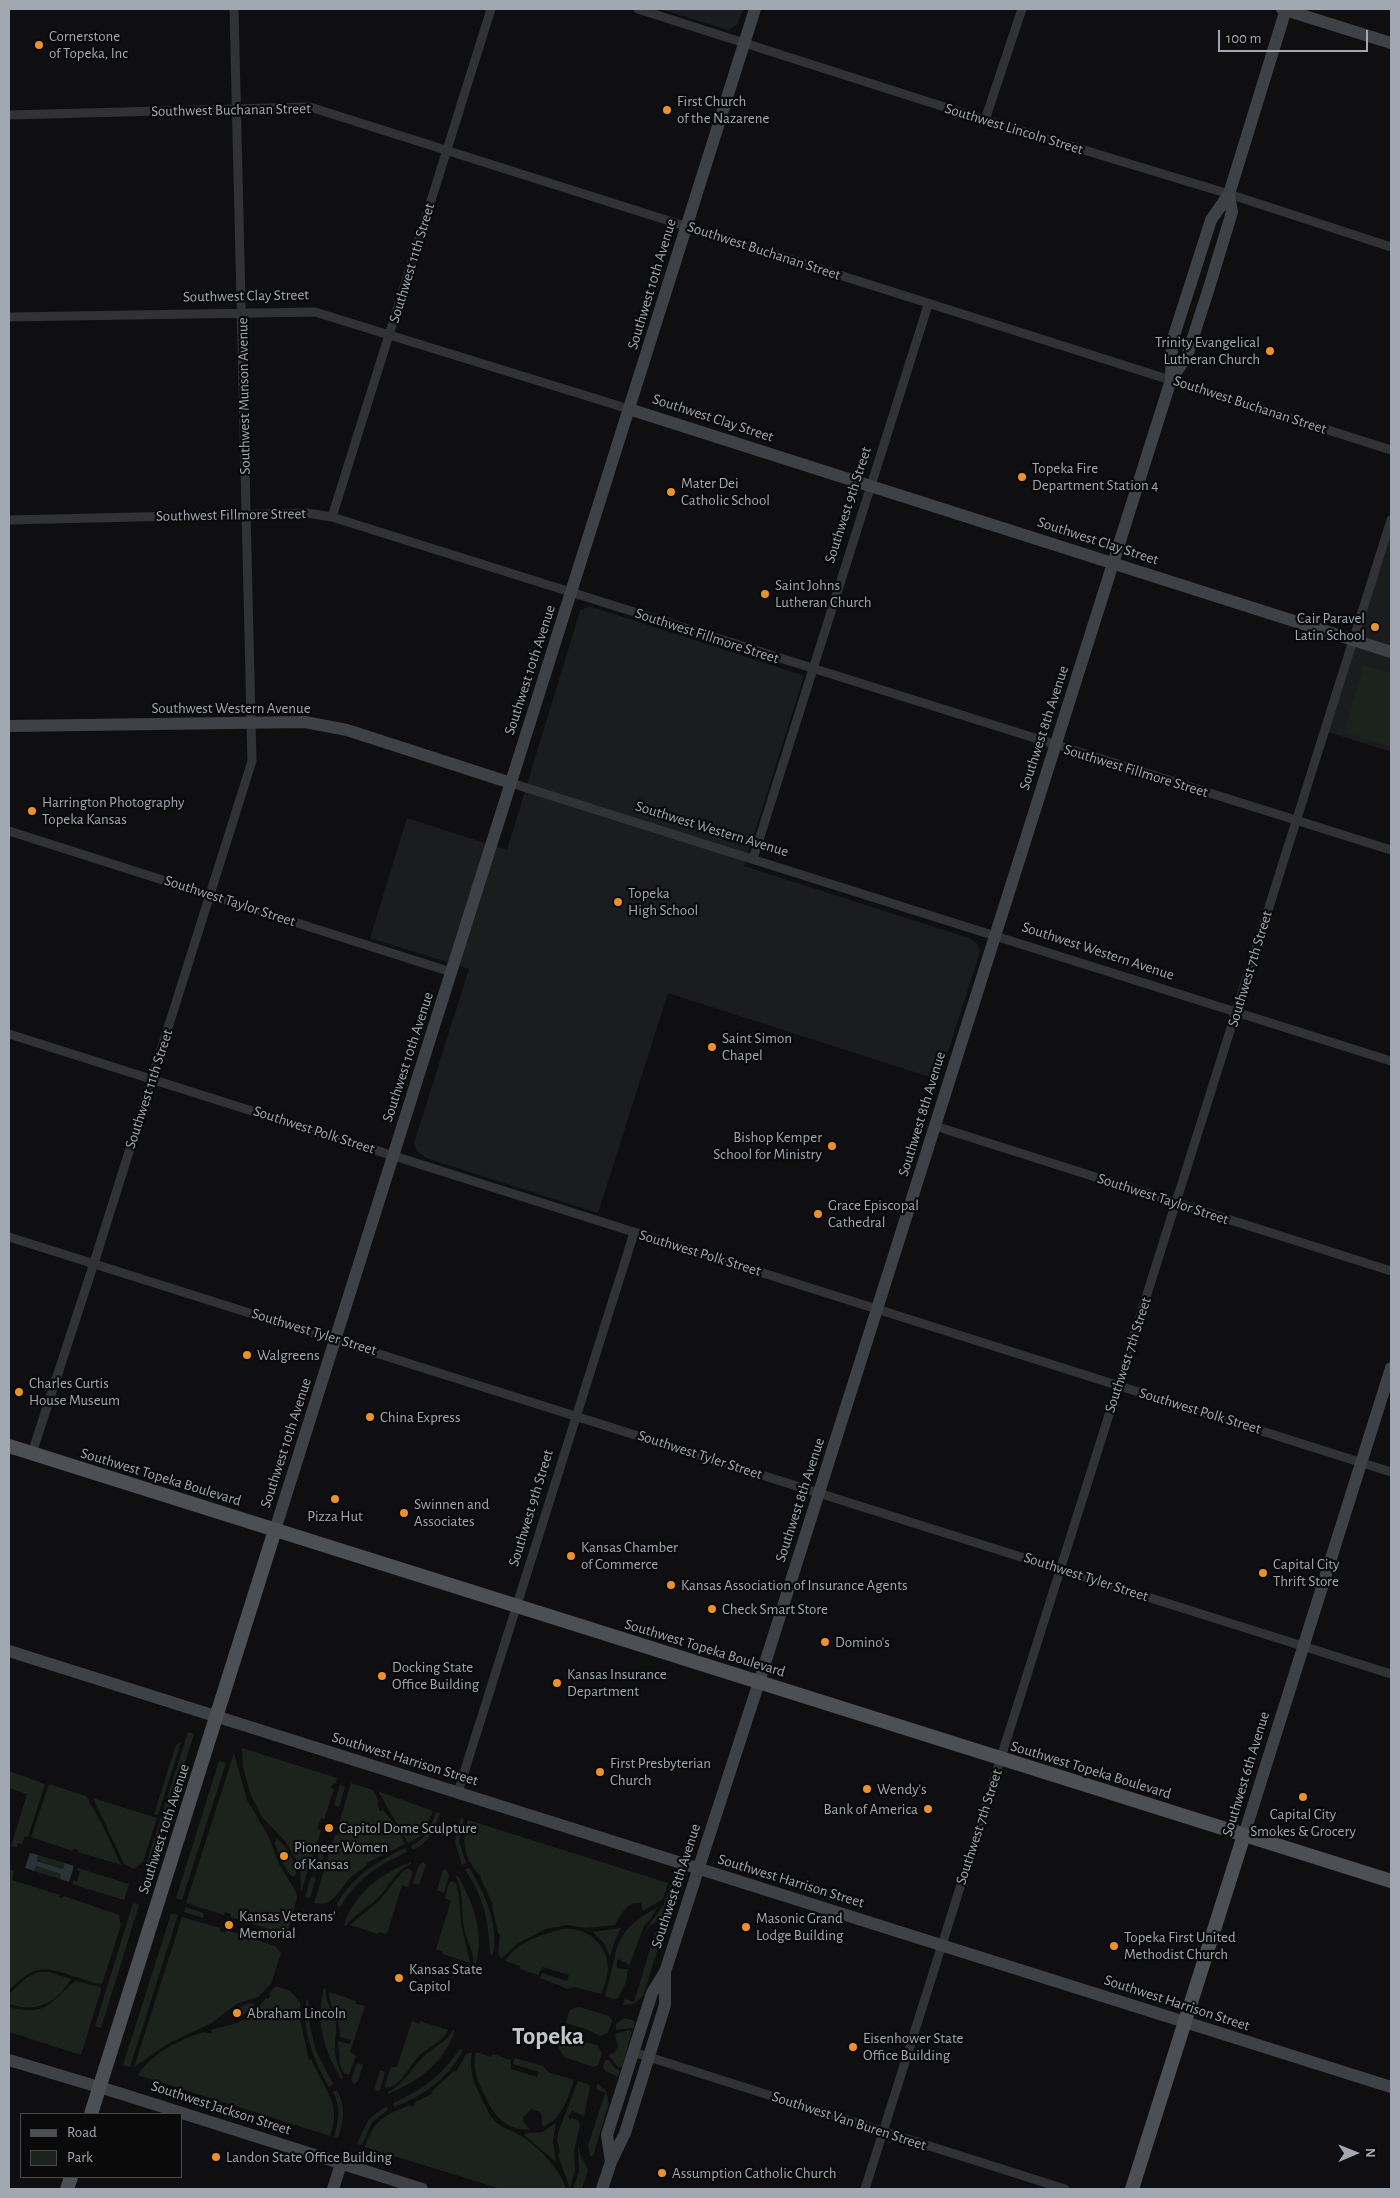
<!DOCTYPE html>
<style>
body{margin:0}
#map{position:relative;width:1400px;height:2198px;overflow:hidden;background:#0f0f11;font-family:"Alegreya Sans",sans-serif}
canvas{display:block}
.frame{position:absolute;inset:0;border:10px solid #a1a8b1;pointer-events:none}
.legend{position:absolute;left:20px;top:2113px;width:162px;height:65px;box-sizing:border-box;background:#0a0a0b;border:1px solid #46494d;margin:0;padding:6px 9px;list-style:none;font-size:15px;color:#a1a8b1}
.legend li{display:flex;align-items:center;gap:10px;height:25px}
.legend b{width:25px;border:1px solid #46494d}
.north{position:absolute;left:1330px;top:2128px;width:50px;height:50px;-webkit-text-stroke:4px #0a0a0b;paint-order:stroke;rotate:89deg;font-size:14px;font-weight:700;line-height:20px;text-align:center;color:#a1a8b1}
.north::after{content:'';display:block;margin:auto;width:18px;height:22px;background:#a1a8b1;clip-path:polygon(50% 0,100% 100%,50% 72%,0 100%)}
.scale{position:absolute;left:1218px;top:30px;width:150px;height:22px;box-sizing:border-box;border:2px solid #a1a8b1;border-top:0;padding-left:6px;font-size:15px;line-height:18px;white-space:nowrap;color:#a1a8b1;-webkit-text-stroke:4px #0a0a0b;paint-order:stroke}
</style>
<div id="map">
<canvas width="1400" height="2198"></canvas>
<div class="frame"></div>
<ul class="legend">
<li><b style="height:6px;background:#4c4f54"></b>Road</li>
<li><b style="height:14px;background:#1c231c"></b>Park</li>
</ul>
<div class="north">N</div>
<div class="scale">100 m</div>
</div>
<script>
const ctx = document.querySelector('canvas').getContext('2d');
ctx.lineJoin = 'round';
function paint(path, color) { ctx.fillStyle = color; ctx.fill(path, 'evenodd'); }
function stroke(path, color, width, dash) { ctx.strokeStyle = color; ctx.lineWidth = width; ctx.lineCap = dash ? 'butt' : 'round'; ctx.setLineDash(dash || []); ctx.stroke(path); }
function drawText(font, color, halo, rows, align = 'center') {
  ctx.font = font + ' "Alegreya Sans",sans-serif'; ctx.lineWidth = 4.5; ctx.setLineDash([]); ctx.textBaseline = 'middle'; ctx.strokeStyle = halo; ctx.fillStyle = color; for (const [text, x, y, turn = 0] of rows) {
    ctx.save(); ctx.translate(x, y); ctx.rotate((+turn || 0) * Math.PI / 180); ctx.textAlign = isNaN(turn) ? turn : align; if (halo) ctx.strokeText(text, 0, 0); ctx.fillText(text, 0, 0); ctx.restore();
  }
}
const built = new Path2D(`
 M660,9H743L737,25L728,30Z
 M1391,522V752L1325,731Z
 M589,606L802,675L803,679L744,866L969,938L977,943L980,952L939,1080L668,993L598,1213L426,1158L417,1151L414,1143L469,969L370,938L407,818L507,850L580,611Z`);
const green = new Path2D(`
 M1364,665L1391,673V747L1344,732Z
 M188,1732L194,1734L150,1873L144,1871Z
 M181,1742L158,1815L154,1814L176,1745Z
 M242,1748L337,1778L335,1784L333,1783L331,1788L334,1789L324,1819L321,1818L317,1829L321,1830L301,1892L300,1867L292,1852L285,1841L262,1817L251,1796L243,1767Z
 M234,1753L247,1800L268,1835L279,1864L296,1892L297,1898L288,1930L279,1932L230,1917L231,1914L225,1912L224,1915L186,1903Z
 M219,1761L226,1763L182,1900L176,1898Z
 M9,1771L45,1784L28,1837L25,1836L22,1844L18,1843L17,1847L11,1846L27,1794L9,1788Z
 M351,1783L373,1790L379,1802L377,1803L380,1811L383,1810L396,1826L405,1844L367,1863V1865C362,1869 356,1873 351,1877C339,1889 334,1908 314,1903L335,1835H338L342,1824L339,1823Z
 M49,1784L86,1796L88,1799L104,1828L121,1865L78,1852V1850L74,1848L73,1851L31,1837Z
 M340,1785L345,1787L339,1807L334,1805Z
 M378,1791L433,1811L421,1836L408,1843Z
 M93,1798L157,1818L143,1862L134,1869L124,1864Z
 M436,1812L440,1813C435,1829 429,1843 413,1850L411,1846C426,1839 431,1827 436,1812Z
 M461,1817L464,1819L459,1841L466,1863L462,1865L455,1842Z
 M468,1820L668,1883L663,1899L643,1911L641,1903C627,1901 621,1915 615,1925L586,1928L567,1925L546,1929L518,1943L501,1959L498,1953L500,1934L498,1933L492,1906L493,1905L480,1877L481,1876C478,1875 477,1872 474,1868C463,1852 462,1839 468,1820Z
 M276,1838C286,1845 297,1862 296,1875L293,1877L290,1875L281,1860L286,1857L284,1853L279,1856L275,1843Z
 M321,1846L326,1848L320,1868L315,1866Z
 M405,1848L407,1852C380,1864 355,1880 341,1906L338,1907L337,1904C352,1877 377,1861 405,1848Z
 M38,1855L65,1863L63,1869L37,1860Z
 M411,1862V1864C395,1870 388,1889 376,1900C366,1909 353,1915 346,1926L344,1925C354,1894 381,1873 411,1862Z
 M423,1862L426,1865L419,1885L413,1883L419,1865Z
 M9,1864L11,1865L10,1869L14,1871L12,1880L60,1895L59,1897L63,1898L64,1896L119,1915L121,1925L102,1984C95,1984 87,1980 79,1978C43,1966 38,1963 9,1990Z
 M35,1866L62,1874L60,1879L34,1871Z
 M78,1868L129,1884L124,1900L72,1884L73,1880L77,1881L80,1871L77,1870Z
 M408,1868L413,1872L408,1887L402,1885L387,1934L380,1932L378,1934L350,1925L380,1900L402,1872Z
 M469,1868C485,1893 499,1925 493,1955L490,1954C489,1923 484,1896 465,1870Z
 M446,1869L449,1875L444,1893L437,1890L443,1870Z
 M458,1876C474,1905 485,1934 475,1967L473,1966C475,1954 468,1943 465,1932C460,1913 465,1894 456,1877Z
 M311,1877L316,1878L310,1898L305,1897Z
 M452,1881L456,1883L459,1896L461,1924L470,1963L443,1954V1952L436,1949L451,1901L445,1898L449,1883Z
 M671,1884L679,1886L669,1914L651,1925L644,1932L664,1904Z
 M133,1903L139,1905L101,2028L95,2026Z
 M185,1907L204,1913L203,1918L184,1912Z
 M658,1907L651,1918L644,1926L629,1966L626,1962H622L619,1959L617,1961V1968L628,1969L626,1982L618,1998L614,1999L605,1996C620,1949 608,1935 658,1907Z
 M173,1913L178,1915L130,2067L123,2065L171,1914Z
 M182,1917L220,1928V1931L225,1933L226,1930L275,1946L281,1953L271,1984L258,1997L236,2004L212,2023L169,2043L134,2067Z
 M621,1928L615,1940L610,1957L604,1943L593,1932Z
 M563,1929C586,1927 607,1943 608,1968C608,1977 604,1986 601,1994L575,1987L568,1989L540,1978L542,1973L567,1981L569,1975L543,1967L538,1975L520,1969V1966L505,1961C517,1942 542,1934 563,1929Z
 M660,1930H663V1933L643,1996L634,2004L622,2005L625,1999L634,2002L655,1933Z
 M38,1972H49L71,1979C56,2004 36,2013 9,2004V1994L26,1978Z
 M75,1981L100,1987L101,1990L81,2055L9,2032V2007C47,2017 49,2003 75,1981Z
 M276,1986L290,1991L300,2002V2022L301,2023L309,2060L311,2059C323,2088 343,2103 330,2136L138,2075C150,2055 180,2039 201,2033C208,2031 205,2034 212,2033L211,2030C241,2022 246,2023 266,1998L268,1999L271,1995L269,1993Z
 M324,1988L326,1989C324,2001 332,2008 335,2019C337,2028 336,2034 335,2043C334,2055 338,2067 343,2077L341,2079C324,2050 315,2021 324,1988Z
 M329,1992L356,2001V2004L365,2006L350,2052L356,2056L349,2075L344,2074L340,2065L338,2041L350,2044L351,2040L340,2037C341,2018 328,2005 329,1992Z
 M308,2000L310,2027L316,2051L333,2084L329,2087C314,2060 302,2033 306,2001Z
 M249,2003L254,2005L239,2019L237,2015L240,2014L239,2012L236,2013L234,2010Z
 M579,2007L609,2016L612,2021L608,2033L600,2036L588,2030L566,2023C569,2014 567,2009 579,2007Z
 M624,2018L635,2021L634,2028L616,2030V2024Z
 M412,2021L419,2024L420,2021L448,2030C444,2041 428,2047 419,2056C409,2066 401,2087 386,2088L385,2085L391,2067H397Z
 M453,2030H455C444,2063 419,2081 388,2094V2092C406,2083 414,2063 430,2051C438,2044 449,2040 453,2030Z
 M629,2030L632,2032L622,2067H618L608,2055L615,2052L618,2046L615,2034Z
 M562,2037L597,2045L602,2053L598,2065L594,2067L564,2057L558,2047Z
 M460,2049L463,2050C450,2077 422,2097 394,2107L393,2103C424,2089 440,2077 460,2049Z
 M472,2052C469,2068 472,2078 479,2093C484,2103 488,2114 496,2122C503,2128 509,2129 516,2133C535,2143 561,2169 566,2189H501L365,2147C373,2120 385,2115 410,2105L411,2107L415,2105L414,2103L431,2094L433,2090L454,2071L456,2072L466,2054Z
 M476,2052L491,2057L493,2054L511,2060V2069L537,2077L539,2072L513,2064L515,2058L543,2066L548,2072L574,2080C567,2100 563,2118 543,2127C539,2115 547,2113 531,2109L523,2118V2121L530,2130C505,2130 493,2115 484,2094C477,2079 472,2069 476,2052Z
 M605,2060H609L613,2066L620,2071L618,2077L605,2071L603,2066Z
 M357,2063L363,2065L358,2081L354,2084L351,2080Z
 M380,2070L385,2072L380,2090L376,2091L375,2087Z
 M578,2081L588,2084L590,2087L584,2116L572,2111L568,2116L570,2120L572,2118L579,2121L580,2126L574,2150L575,2170L570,2189L558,2155L560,2151L557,2141L558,2133Z
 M599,2084L606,2091L609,2103L593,2156H590L588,2146L605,2093L596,2089L597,2085Z
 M337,2090C346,2106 344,2121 338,2138L334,2137C339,2120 341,2108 333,2092Z
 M386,2106L388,2110L372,2122L362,2145L357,2144L369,2119Z
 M556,2123L553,2141L556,2162L523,2134L542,2132Z
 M578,2143L580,2154L588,2170L582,2189H573L579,2172Z`);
const water = new Path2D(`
 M30,1853L38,1855L37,1861L63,1869L65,1863L74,1866L69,1882L60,1879L61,1874L36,1866L34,1871L25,1868Z`);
const street = new Path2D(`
 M638,9L985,120L1229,194L1391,247
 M9,115L310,107L1391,450
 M985,120L1022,9
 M9,317L315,312L629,409
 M332,517L491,9
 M9,520L307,513L332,517L1391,850
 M511,783L1391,1061
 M9,831L451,972
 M753,859L928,305
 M9,1034L1391,1472
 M935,1126L1391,1271
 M9,1237L1391,1674
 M32,1453L94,1263L252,761L234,9
 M458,1792L634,1233
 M633,2052L1065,2189
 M865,2189L1391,520`);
const secondary = new Path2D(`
 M1282,9L1391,43
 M1171,380L1187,356L1208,291L1232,212L1229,194
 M629,409L1391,652
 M9,726L305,722L347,730L511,783
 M275,1530L755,9
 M9,1651L1391,2087
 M1244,1835L1391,1368
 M9,2060L122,2094L422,2189
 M611,2162L607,2135L652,1993L665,1972L759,1682L1171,380L1172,342L1211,220L1229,194L1286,9
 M333,2189L341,2164
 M602,2189L611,2162L625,2133L665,2005V1973`);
const primary = new Path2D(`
 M9,1446L1391,1881
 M91,2114L275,1530
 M67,2189L71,2177
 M1132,2189L1244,1835`);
const markers = [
 [39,45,5,"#ed912a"],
 [667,110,5,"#ed912a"],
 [1270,351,5,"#ed912a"],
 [1022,477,5,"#ed912a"],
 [671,492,5,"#ed912a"],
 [765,594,5,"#ed912a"],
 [1375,627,5,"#ed912a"],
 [32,811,5,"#ed912a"],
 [618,902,5,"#ed912a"],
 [712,1047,5,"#ed912a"],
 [832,1146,5,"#ed912a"],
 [818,1214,5,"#ed912a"],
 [247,1355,5,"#ed912a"],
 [19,1392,5,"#ed912a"],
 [370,1417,5,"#ed912a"],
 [335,1499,5,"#ed912a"],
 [404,1513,5,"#ed912a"],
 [571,1556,5,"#ed912a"],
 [1263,1573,5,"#ed912a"],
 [671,1585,5,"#ed912a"],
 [712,1609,5,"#ed912a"],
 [825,1642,5,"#ed912a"],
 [382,1676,5,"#ed912a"],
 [557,1683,5,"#ed912a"],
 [600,1772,5,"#ed912a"],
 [867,1789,5,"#ed912a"],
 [1303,1797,5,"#ed912a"],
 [928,1809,5,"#ed912a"],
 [329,1828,5,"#ed912a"],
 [284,1856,5,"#ed912a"],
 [229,1925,5,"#ed912a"],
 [746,1927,5,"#ed912a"],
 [1114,1946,5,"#ed912a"],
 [399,1978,5,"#ed912a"],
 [237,2013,5,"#ed912a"],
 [853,2047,5,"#ed912a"],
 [216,2157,5,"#ed912a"],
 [662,2173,5,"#ed912a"]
];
const poiNames = [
 ["Cornerstone",49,36],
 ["of Topeka, Inc",49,53],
 ["First Church",677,101],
 ["of the Nazarene",677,118],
 ["Trinity Evangelical",1260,342,"right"],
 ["Lutheran Church",1260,359,"right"],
 ["Topeka Fire",1032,468],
 ["Department Station 4",1032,485],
 ["Mater Dei",681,483],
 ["Catholic School",681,500],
 ["Saint Johns",775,585],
 ["Lutheran Church",775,602],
 ["Cair Paravel",1365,618,"right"],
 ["Latin School",1365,635,"right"],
 ["Harrington Photography",42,802],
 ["Topeka Kansas",42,819],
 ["Topeka",628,893],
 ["High School",628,910],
 ["Saint Simon",722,1038],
 ["Chapel",722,1055],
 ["Bishop Kemper",822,1137,"right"],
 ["School for Ministry",822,1154,"right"],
 ["Grace Episcopal",828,1205],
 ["Cathedral",828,1222],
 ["Walgreens",257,1355],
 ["Charles Curtis",29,1383],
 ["House Museum",29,1400],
 ["China Express",380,1417],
 ["Swinnen and",414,1504],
 ["Associates",414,1521],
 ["Pizza Hut",335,1516,"center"],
 ["Kansas Chamber",581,1547],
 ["of Commerce",581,1564],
 ["Capital City",1273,1564],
 ["Thrift Store",1273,1581],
 ["Kansas Association of Insurance Agents",681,1585],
 ["Check Smart Store",722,1609],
 ["Domino's",835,1642],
 ["Docking State",392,1667],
 ["Office Building",392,1684],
 ["Kansas Insurance",567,1674],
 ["Department",567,1691],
 ["First Presbyterian",610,1763],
 ["Church",610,1780],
 ["Wendy's",877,1789],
 ["Bank of America",918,1809,"right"],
 ["Capital City",1303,1814,"center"],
 ["Smokes & Grocery",1303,1831,"center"],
 ["Capitol Dome Sculpture",339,1828],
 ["Pioneer Women",294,1847],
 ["of Kansas",294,1864],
 ["Kansas Veterans'",239,1916],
 ["Memorial",239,1933],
 ["Masonic Grand",756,1918],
 ["Lodge Building",756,1935],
 ["Topeka First United",1124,1937],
 ["Methodist Church",1124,1954],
 ["Kansas State",409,1969],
 ["Capitol",409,1986],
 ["Abraham Lincoln",247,2013],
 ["Eisenhower State",863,2038],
 ["Office Building",863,2055],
 ["Landon State Office Building",226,2157],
 ["Assumption Catholic Church",672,2173]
];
const streetNames = [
 ["Southwest Buchanan Street",231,110,-1],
 ["Southwest Lincoln Street",1014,129,17],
 ["Southwest Buchanan Street",764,251,18],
 ["Southwest 11th Street",412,263,-73],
 ["Southwest 10th Avenue",652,284,-73],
 ["Southwest Clay Street",246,296,-1],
 ["Southwest Munson Avenue",244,396,-91],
 ["Southwest Buchanan Street",1250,405,18],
 ["Southwest Clay Street",713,418,18],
 ["Southwest 9th Street",848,505,-72],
 ["Southwest Fillmore Street",231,515,-1],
 ["Southwest Clay Street",1098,541,18],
 ["Southwest Fillmore Street",707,636,18],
 ["Southwest 10th Avenue",530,670,-72],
 ["Southwest Western Avenue",231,708],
 ["Southwest 8th Avenue",1044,728,-72],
 ["Southwest Fillmore Street",1136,771,17],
 ["Southwest Western Avenue",712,829,17],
 ["Southwest Taylor Street",230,901,18],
 ["Southwest Western Avenue",1098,951,18],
 ["Southwest 7th Street",1250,969,-73],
 ["Southwest 10th Avenue",408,1057,-72],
 ["Southwest 11th Street",149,1089,-72],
 ["Southwest 8th Avenue",922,1114,-73],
 ["Southwest Polk Street",314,1130,18],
 ["Southwest Taylor Street",1163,1199,18],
 ["Southwest Polk Street",700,1253,17],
 ["Southwest Tyler Street",314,1332,17],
 ["Southwest 7th Street",1128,1355,-72],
 ["Southwest Polk Street",1200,1411,17],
 ["Southwest 10th Avenue",286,1443,-72],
 ["Southwest Tyler Street",700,1455,18],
 ["Southwest Topeka Boulevard",161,1477,17],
 ["Southwest 8th Avenue",800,1500,-72],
 ["Southwest 9th Street",531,1508,-73],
 ["Southwest Tyler Street",1086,1577,18],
 ["Southwest Topeka Boulevard",705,1648,17],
 ["Southwest Harrison Street",405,1759,17],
 ["Southwest Topeka Boulevard",1091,1770,17],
 ["Southwest 6th Avenue",1246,1774,-73],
 ["Southwest 7th Street",979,1827,-72],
 ["Southwest 10th Avenue",164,1829,-72],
 ["Southwest Harrison Street",791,1881,17],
 ["Southwest 8th Avenue",676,1886,-72],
 ["Southwest Harrison Street",1177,2003,18],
 ["Southwest Jackson Street",221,2108,18],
 ["Southwest Van Buren Street",849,2121,18]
];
const townNames = [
 ["Topeka",548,2036]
];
paint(built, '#1b1c1d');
paint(green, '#1c231c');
paint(water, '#293439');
stroke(street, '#303235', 9);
stroke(secondary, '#3e4145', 12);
stroke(primary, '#4c4f54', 14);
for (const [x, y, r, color] of markers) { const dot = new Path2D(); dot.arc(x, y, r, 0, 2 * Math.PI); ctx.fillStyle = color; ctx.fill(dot); stroke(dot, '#0a0a0b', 2); }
drawText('15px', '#a1a8b1', '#0a0a0b', poiNames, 'left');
drawText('15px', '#a1a8b1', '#0a0a0b', streetNames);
drawText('bold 25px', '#c1c6cd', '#0a0a0b', townNames);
</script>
